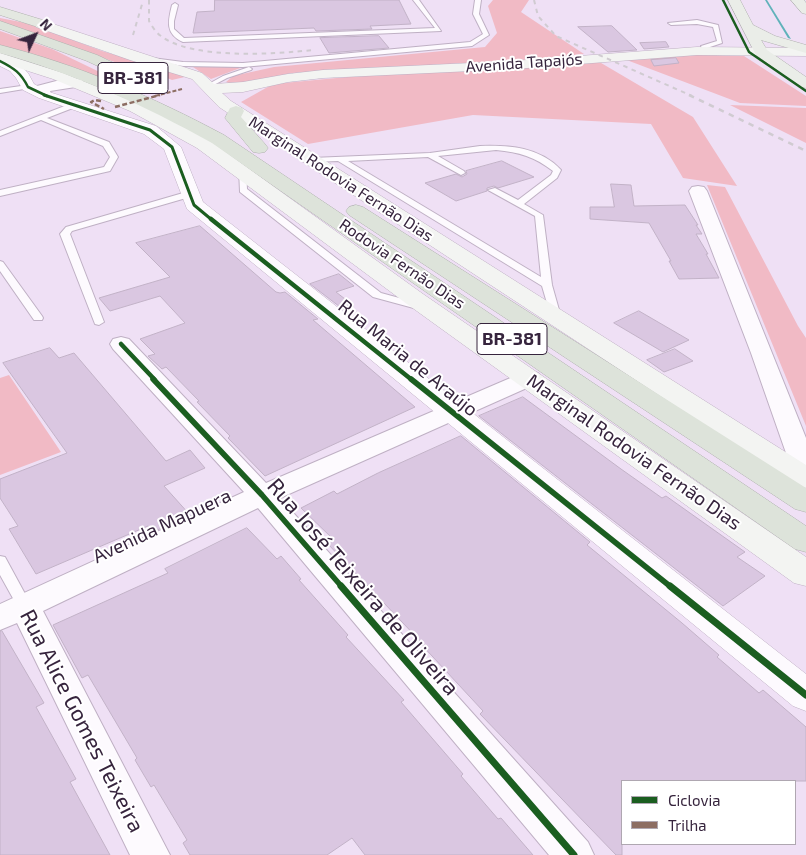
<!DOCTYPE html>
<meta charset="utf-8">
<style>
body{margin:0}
#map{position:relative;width:806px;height:855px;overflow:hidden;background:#efe0f5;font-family:"Exo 2",sans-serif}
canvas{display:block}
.legend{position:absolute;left:621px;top:780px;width:175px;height:65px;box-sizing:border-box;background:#fff;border:1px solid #afa7b1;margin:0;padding:6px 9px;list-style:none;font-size:15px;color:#36243d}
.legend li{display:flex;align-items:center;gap:10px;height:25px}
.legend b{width:25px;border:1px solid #afa7b1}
.north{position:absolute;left:10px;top:10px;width:50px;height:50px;-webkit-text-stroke:4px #fff;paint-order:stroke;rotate:47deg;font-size:14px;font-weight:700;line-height:20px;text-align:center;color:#36243d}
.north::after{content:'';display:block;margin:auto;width:18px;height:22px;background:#36243d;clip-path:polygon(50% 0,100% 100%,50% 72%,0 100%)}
</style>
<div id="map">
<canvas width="806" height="855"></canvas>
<ul class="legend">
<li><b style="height:6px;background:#1b5e20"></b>Ciclovia</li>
<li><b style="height:6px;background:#8d6e63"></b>Trilha</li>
</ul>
<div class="north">N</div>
</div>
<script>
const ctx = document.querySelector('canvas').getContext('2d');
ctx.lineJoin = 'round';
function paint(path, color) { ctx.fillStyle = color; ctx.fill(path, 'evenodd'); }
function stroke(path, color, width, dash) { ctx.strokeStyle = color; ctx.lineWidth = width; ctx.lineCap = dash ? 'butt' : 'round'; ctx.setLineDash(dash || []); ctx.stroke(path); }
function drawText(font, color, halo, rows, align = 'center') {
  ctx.font = font + ' "Exo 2",sans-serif'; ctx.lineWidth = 4; ctx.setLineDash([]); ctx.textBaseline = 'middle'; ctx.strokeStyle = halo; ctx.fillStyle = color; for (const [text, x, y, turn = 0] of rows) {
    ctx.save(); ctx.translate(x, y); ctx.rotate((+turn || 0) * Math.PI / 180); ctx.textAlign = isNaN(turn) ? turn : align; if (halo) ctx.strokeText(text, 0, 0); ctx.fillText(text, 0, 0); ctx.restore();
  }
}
const green = new Path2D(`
 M493,0H529L521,12L584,54L537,59L292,73L235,85L226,82L233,76L274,67L485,47L497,33L488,6Z
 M0,18L31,24L102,51L189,76L172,80L133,64L126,66L0,22Z
 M0,31L52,49L141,92L0,46Z
 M689,54L744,56L806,96V106L740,103L624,59Z
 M596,60L693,117L737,186L683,178L651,124L473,115L308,144L241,102L273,84L379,74Z
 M193,67H243L211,79Z
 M730,105L806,108V143Z
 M707,185L725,187L798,326L806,338V426Z
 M9,375L61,452L0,475V378Z`);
const stream = new Path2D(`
 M765,0H767L791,39L788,38Z`);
const building = new Path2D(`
 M215,0H399L411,24L370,26L372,29L316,31L314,28L193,33L197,12L214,11Z
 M612,26L637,50L608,52L578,27Z
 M379,36L389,48L329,53L320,38Z
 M666,42L669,47L644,49L640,43Z
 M676,58L679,63L654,66L651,60Z
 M502,161L534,177L498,188L494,186L487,188V191L456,201L425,183L456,174L462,177L467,174L466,171Z
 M611,184L631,185L634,206L685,205L698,225H696L702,234H696L708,254H706L719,278L679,279L669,261H671L649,223L590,219V207H614Z
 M200,226L276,292L280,293L285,292L318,319L313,320L415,407L265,476L228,438L230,436L197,402L199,401L166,367L162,369L148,356L155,354L140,339L185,323L160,296L110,311L99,298L170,277L136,243Z
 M339,274L354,286L336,292L354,306L344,310L310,284Z
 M639,311L689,340L663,352L614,323Z
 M50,348L59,358L74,353L166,461L190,450L205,468L164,486L190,515L153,532L148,526L36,574L9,529L18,526L0,498V479L67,453L3,363Z
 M675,349L693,361L664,372L647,360Z
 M523,397L621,469L662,498L666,496L745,552L737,557L765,576L723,606L479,416Z
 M461,436L590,542L587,545L682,623L719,655L717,657L759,693L763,690L806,727V781H622V855H616L480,714L483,711L420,643L421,642L326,542L333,539L301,508L334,491L337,494L378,473Z
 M247,528L277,559L281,556L301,579L299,580L348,635L346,637L404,700L401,702L463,774L461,776L498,819L501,818L533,855H365L352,838L327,855H190L183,843L187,840L154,785L151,787L135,760L137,758L88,675L82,678L53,625L168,573L165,569Z
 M2,631L44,703L36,707L76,779L70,782L110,855H0V632Z`);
const service = new Path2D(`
 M413,0H419L441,31L183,42C165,34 168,21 172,5L175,3L178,5L174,21V29L184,38L435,28Z
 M475,0H481L479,14L489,35L472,46L243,67L183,66L149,60L152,58L183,62L243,63L470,42L483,34L473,14Z
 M697,20L718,25L722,43L707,48L708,52H704L701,46L717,41L713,27L697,24L671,25L668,23Z
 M249,67L252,69L251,70L227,78L210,87L205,86L223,76Z
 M28,85L31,87L30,88L0,93V89Z
 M75,102H78V106L47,118L109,142L118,157L110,171L0,196V190L104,167L110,157L103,146L41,120L0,136V131Z
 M480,146C509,145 540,147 561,170L557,178L524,204L543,215L552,285L561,317L560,319H552L551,317L542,286L338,161L312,162L308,160L312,158L430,153ZM496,150C519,152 535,157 553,171L551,175L518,200L495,188L488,190L535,216L541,277L348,161L428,157L461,175L465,173L464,171L438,156Z
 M239,169L246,171L247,189L381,293L425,305L426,307L425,309L421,310L373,297L240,192Z
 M190,191L193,192V196L72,231L70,234L104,322L99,325L95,324L60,234L66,227Z
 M0,261L3,262L42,316L43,318L42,320H34L0,271Z
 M0,556L5,557L30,603L33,607L30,611L25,613L20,611L0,575Z`);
const minor = new Path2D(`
 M77,79L82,80L84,83L82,86L50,91L51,95L49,98L44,99L37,95L35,89L37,86L60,80Z
 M698,186L704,187L707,191L806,438V482L797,479L793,473L751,353L689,191L692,187Z
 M121,337L129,339L266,483L522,373L530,371L538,373L542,378L538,383L280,498L588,842L594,855H549L258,508L43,611L170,855H130L17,623L0,630V604L244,492L113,349L110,344L113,339Z`);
const tertiary = new Path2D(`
 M0,57L20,65L28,73L34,84L49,92L156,126L181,147L203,202L806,674V711L793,706L187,209L164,149L144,134L39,98L23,90L16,78L10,71L0,66Z`);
const secondary = new Path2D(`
 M41,20L202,73L214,84L243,82L288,74L323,70L514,61L697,47L806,48V56L697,55L514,69L323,78L288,82L243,92L222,93L231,101L806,465V488L796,485L219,107L192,79L130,60L36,27L35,24Z
 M0,53L63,73L142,105L209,140L423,294L806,557V586L794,583L407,304L197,148L130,111L53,79L0,62Z`);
const primary = new Path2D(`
 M728,0H740L753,25L775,36L806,45V53L761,40L767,50L806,77V88L801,87L756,55Z
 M791,0H804L806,3V14L802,13Z`);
const trunk = new Path2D(`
 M0,7L46,21L47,24L41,28L0,15Z`);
const motorway = new Path2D(`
 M0,21L97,55L135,73L137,76L135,79H125L87,61L0,29Z
 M0,45C79,65 153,97 224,135L806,526V552L795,549L212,143C144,105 75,74 0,53Z
 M236,106L242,108L244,111L241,117L265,144L268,148L265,152L259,153L253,152L225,118L230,108Z
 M356,205L363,207L806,488V512L795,509L349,215L346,211L349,207Z`);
const railFar1 = new Path2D(`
 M149,0V21C152,26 156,33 161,36C192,60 275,54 313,50
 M534,0L538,16L556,36L692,96
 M133,35L143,1`);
const rail = new Path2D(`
 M689,95L806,151`);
const quietFar1 = new Path2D(`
 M155,96L182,89`);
const quiet = new Path2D(`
 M101,101L95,100L91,102L104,109
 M115,107L160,95`);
const cyclewayFar4 = new Path2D(`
 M723,0L749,52L806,91
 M0,61C14,68 21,73 28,87L47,96`);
const cyclewayFar3 = new Path2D(`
 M44,95L150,130L172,147L194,205L212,220`);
const cyclewayFar2 = new Path2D(`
 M211,219L412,380
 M121,344L155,380`);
const cyclewayFar1 = new Path2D(`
 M153,379L262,495L342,587
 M411,379L671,587`);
const cycleway = new Path2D(`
 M341,586L574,855
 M670,586L806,695`);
const farStreetnames = [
 ["Avenida Tapajós",524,63,-4],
 ["Marginal Rodovia Fernão Dias",341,179,33],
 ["Rodovia Fernão Dias",402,264,34]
];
const shields = [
 [133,78,70],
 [512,339,70]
];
const shieldNames = [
 ["BR-381",133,78],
 ["BR-381",512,339]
];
const streetNames = [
 ["Rua Maria de Araújo",408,358,39],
 ["Marginal Rodovia Fernão Dias",634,452,35],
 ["Avenida Mapuera",162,526,-25]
];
const nearStreetnames = [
 ["Rua José Teixeira de Oliveira",363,587,49],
 ["Rua Alice Gomes Teixeira",82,721,63]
];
paint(green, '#f1bac5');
paint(stream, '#60b2ba');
paint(building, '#dac7e1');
stroke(building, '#c2b2c7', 1);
stroke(service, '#bfb0c4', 2);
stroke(minor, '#bfb0c4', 2);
stroke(tertiary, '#bfb0c4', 1);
stroke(secondary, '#bfb0c4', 1);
stroke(primary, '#afb1ae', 1);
stroke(trunk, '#afb1ae', 1);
stroke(motorway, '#afb1ae', 1);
paint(service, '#fdfafe');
paint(minor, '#fdfafe');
paint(tertiary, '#fdfafe');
paint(secondary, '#f3f4f2');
paint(primary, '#eaede8');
paint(trunk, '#e4e8e1');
paint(motorway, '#dde3da');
stroke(railFar1, '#d0cbd1', 2, [4.5, 4.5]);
stroke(rail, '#d0cbd1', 2.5, [5.5, 5.5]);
stroke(quietFar1, '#8d6e63', 2, [4, 2]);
stroke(quiet, '#8d6e63', 2.5, [5, 2.5]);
stroke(cyclewayFar4, '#1b5e20', 2.5);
stroke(cyclewayFar3, '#1b5e20', 3);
stroke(cyclewayFar2, '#1b5e20', 4.5);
stroke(cyclewayFar1, '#1b5e20', 5.5);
stroke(cycleway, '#1b5e20', 7);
drawText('16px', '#36243d', '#fff', farStreetnames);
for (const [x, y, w] of shields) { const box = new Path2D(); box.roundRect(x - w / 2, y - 15.5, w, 31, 4); ctx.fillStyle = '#fff'; ctx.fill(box); stroke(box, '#36243d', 1); }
drawText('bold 18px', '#36243d', null, shieldNames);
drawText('19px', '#36243d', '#fff', streetNames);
drawText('22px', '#36243d', '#fff', nearStreetnames);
</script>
